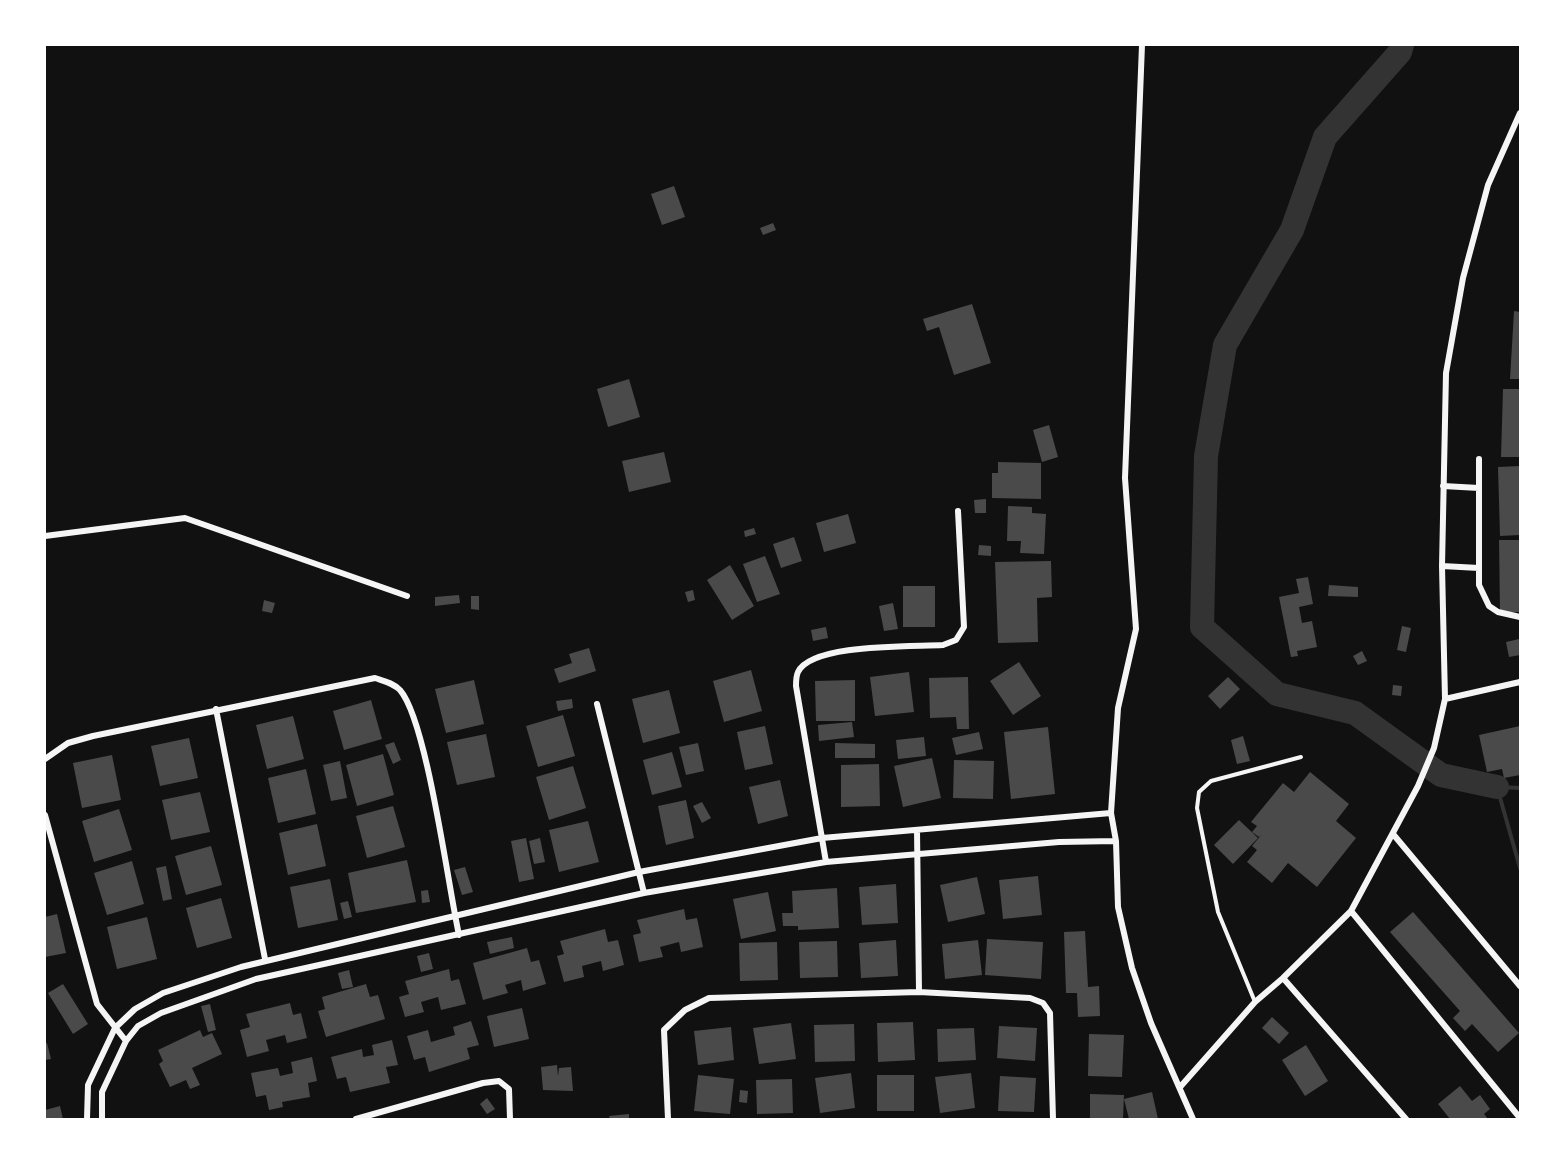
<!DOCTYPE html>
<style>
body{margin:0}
#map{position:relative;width:1565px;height:1164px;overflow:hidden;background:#111;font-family:"Zilla Slab",serif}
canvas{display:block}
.frame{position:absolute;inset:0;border:46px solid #fff;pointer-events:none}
</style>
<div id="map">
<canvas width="1565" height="1164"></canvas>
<div class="frame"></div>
</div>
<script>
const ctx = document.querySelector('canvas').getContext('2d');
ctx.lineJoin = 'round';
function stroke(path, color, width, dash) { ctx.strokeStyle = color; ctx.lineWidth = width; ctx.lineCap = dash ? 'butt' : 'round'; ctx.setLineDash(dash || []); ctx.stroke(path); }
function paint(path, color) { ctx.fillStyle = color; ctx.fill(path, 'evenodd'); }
const stream = new Path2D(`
 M1520,788L1497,787L1520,868`);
const river = new Path2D(`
 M1402,45L1400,52L1325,137L1292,230L1225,345L1206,456L1202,627L1277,694L1355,713L1441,775L1497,787`);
const building = new Path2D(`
 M674,186L685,217L662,225L651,194Z
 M773,223L776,230L763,235L760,228Z
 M972,304L991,363L954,375L939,327L927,331L923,319Z
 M1514,311L1520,312V379H1510Z
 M629,379L640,417L608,427L597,389Z
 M1503,389H1520V457H1501Z
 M1049,425L1058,457L1042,462L1033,430Z
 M664,452L671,482L629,492L622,461Z
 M998,462L1041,463V499L992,498V473H998Z
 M1520,466V535L1500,536L1498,467Z
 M986,499V513H975L974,500Z
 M1008,506L1032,507V513L1046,514L1044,554L1020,553L1021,541H1007Z
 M848,514L856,543L824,552L816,523Z
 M754,528L756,534L745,537L744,531Z
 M794,537L802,561L781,568L773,544Z
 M1499,540H1520V612H1500Z
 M979,545L991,546V556L978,555Z
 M765,556L780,594L757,602L743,564Z
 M1051,561L1052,597L1037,598L1038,642L998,643L995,562Z
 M730,565L754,606L732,620L707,580Z
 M1308,577L1313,604L1299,607L1302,623L1312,621L1317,647L1297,651L1298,656L1291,657L1279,597L1299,593L1296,579Z
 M1329,585L1358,587V597L1328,596Z
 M903,586H935V627H903Z
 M693,590L695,600L688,602L685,592Z
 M459,595L460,603L435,606V597Z
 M471,596H479V610L471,609Z
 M264,600L275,603L272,613L262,611Z
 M893,603L898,629L884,631L879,606Z
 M1402,626L1411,628L1406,652L1397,650Z
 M826,627L828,638L813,641L811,630Z
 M1519,639L1520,655L1509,657L1506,642Z
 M589,648L596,671L559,683L554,669L572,663L569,654Z
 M1362,651L1367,661L1358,665L1353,656Z
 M1019,662L1041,696L1013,715L990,681Z
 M751,670L762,711L724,722L713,681Z
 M909,672L914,712L875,716L870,677Z
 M968,677L969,729H957L956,717L930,718L929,678Z
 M1228,677L1240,689L1220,709L1208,696Z
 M474,680L484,724L446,733L435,689Z
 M855,680V721H816L815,681Z
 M1393,685L1402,686L1401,696L1392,695Z
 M669,690L680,733L643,743L632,699Z
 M572,699L573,708L558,711L556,701Z
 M371,700L382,739L344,750L333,711Z
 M563,715L575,756L538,767L526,726Z
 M293,716L304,759L267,769L256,725Z
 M852,722L854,737L819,741L818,725Z
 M765,726L773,764L745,770L737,732Z
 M1520,726V775L1504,778L1502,769L1487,772L1479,735Z
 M1048,727L1055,794L1011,799L1004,732Z
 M979,732L983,749L956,755L952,738Z
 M486,734L495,777L457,785L447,742Z
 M1243,736L1250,761L1237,764L1231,740Z
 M924,737L926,756L898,759L896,740Z
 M189,738L198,778L160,786L151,746Z
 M394,742L401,760L393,764L385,745Z
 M698,743L704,771L686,775L679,747Z
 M835,743L875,744V758H835Z
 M672,752L682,787L652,795L643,760Z
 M383,754L394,795L357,806L346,765Z
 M112,755L121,800L82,808L73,763Z
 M932,758L941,798L903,807L894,766Z
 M954,760L994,761L993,799L953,798Z
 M340,761L347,798L331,801L323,765Z
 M879,764L880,806L841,807V765Z
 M573,766L586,808L549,820L536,777Z
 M306,769L316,814L278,823L268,778Z
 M1310,772L1349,804L1336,821L1356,838L1317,887L1288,863L1272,883L1247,862L1257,850L1252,846L1262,834L1259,837L1252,832L1257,826L1251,822L1283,783L1294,792Z
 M780,780L788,816L758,824L749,787Z
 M200,792L210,832L171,840L162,800Z
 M686,800L694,838L666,845L658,806Z
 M702,802L711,818L702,823L693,806Z
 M393,806L405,847L367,858L356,816Z
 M119,809L132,850L94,862L82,821Z
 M1239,820L1258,838L1233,864L1214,845Z
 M588,821L599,862L559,872L549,830Z
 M317,824L326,866L288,875L279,833Z
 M526,838L534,879L519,882L511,841Z
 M540,838L545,862L534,864L529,841Z
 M211,846L222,885L186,895L175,856Z
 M407,860L416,902L356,913L348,873Z
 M132,861L144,904L107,915L94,873Z
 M166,866L172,899L163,901L156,868Z
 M465,867L473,892L462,895L454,870Z
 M1038,876L1042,915L1003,919L999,880Z
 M977,877L985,914L948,922L940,885Z
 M330,879L338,920L298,928L290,887Z
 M896,884L898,923L862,925L859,887Z
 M837,888L839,928L798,930V926H783L782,913H793L792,891Z
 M428,890L430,902L422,903L421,891Z
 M768,892L776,931L741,939L733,899Z
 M221,898L232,938L197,948L186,908Z
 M348,901L352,917L344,919L340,903Z
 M684,909L686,920L697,918L703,947L681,952L679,942L660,947L663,957L639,962L633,935L641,933L637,920Z
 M1413,912L1519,1033L1498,1052L1472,1024L1465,1031L1453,1018L1460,1011L1390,932Z
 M57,914L66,953L45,957V917Z
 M147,917L157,959L117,969L107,927Z
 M605,929L608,942L618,940L624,965L603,971L601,961L582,966L584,977L564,982L557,956L564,954L560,941Z
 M1085,931L1088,987L1099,986L1100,1016L1078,1017L1077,993H1066L1064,932Z
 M512,937L514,948L490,954L487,942Z
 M987,939L1043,942L1041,979L985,975Z
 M896,940L898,976L861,978L859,943Z
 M978,940L982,975L945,979L942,944Z
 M837,941L838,977L800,978L799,942Z
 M777,942L778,980L740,981L739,943Z
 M527,948L531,962L539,960L546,984L523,991L521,980L505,985L508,993L483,1000L473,963Z
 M429,953L433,969L421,972L417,956Z
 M449,969L451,981L459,979L466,1004L441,1010L438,997L421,1002L424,1012L405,1017L399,997L409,994L405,981Z
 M349,970L353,987L342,989L338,973Z
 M63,984L88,1024L73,1034L48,993Z
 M366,984L370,997L378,995L385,1019L326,1037L318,1011L325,1009L322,997Z
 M290,1003L293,1015L301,1013L307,1038L287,1043L285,1035L266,1040L269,1051L247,1057L240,1030L250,1027L246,1014Z
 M210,1004L216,1030L208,1032L201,1006Z
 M522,1008L529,1039L494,1047L487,1016Z
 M1272,1017L1289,1033L1279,1044L1262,1028Z
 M471,1021L479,1045L467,1048L470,1059L429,1072L425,1057L414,1060L407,1036L428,1030L431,1042L455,1035L453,1027Z
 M913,1022L915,1060L878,1062L877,1023Z
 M791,1023L796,1059L759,1064L753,1028Z
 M854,1024L855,1061L815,1062L814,1025Z
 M999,1026L1037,1028L1035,1061L997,1058Z
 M731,1027L734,1060L698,1065L694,1031Z
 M974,1028L976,1060L938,1062L937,1029Z
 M200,1030L203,1037L212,1033L222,1054L192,1068L200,1085L190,1089L186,1080L170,1087L159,1064L163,1061L158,1050Z
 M1089,1034L1124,1035L1122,1077L1088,1076Z
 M392,1040L398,1065L386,1067L390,1083L350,1092L346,1077L337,1079L331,1057L362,1049L363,1057L374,1055L372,1045Z
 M47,1043L51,1059L45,1060V1044Z
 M1306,1045L1328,1081L1305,1096L1282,1060Z
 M312,1057L317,1081L308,1083L310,1097L282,1102L283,1107L269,1110L266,1095L256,1097L251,1073L278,1068L280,1076L293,1073L291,1062Z
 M557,1065L558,1076L559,1068L571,1067L573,1091L543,1090L541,1067Z
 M851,1073L855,1108L820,1113L815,1078Z
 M971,1073L975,1108L940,1113L935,1077Z
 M698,1075L734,1079L730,1114L694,1111Z
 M877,1075H914V1111H877Z
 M1000,1076L1036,1078L1034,1112L998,1111Z
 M792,1079L793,1113L757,1114L756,1080Z
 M1460,1086L1472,1101L1480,1095L1490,1109L1484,1114L1488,1119H1450L1438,1104Z
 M740,1090L748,1091L747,1103L739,1102Z
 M1152,1092L1158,1119H1129L1124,1099Z
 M1090,1094L1124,1095L1123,1119H1090Z
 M487,1098L495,1109L487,1114L480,1104Z
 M60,1106L63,1119H45V1110Z
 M629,1114V1119H610L609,1116Z`);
const service = new Path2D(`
 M1255,1002L1218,912L1197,808L1199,792L1211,781L1301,757`);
const minor = new Path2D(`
 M1142,45L1125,478L1136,629L1118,708L1111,813L1116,841L1118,907L1132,968L1151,1023L1193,1119
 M1479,459V585L1489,606L1498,612L1520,617
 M1443,486L1479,488
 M45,536L185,518L407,596
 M1442,566L1479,568
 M1445,699L1520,682
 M597,704L644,893
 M216,709L265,959
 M45,759L68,743L93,736L375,678C384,681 393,683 400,690C427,721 448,886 459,935
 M45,815L97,1004L126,1041
 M1393,834L1520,986
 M826,862L796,686C796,682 796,676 798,672C812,643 913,647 943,645L956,640L964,627L958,511
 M1351,911L1520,1118
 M1283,978L1406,1119
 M919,992L1030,998L1043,1003L1050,1013L1053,1119
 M1181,1086L1255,1002L1283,978L1351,911L1418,786L1434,748L1445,699L1442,566L1446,373L1463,278L1488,185L1520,113
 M87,1119L88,1085L115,1028L135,1009L163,993L241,967L639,872L822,838L1111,813
 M102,1119V1092L126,1041L138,1026L161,1013L256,979L644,893L826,862L1059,842L1116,841
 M356,1119L483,1083L499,1081L509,1089L510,1119
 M668,1119L664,1030L685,1010L709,998L919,992L917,830`);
stroke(stream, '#333', 4);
stroke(river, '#333', 24);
paint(building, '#4a4a4a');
stroke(service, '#f5f5f5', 4);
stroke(minor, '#f5f5f5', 6);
</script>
